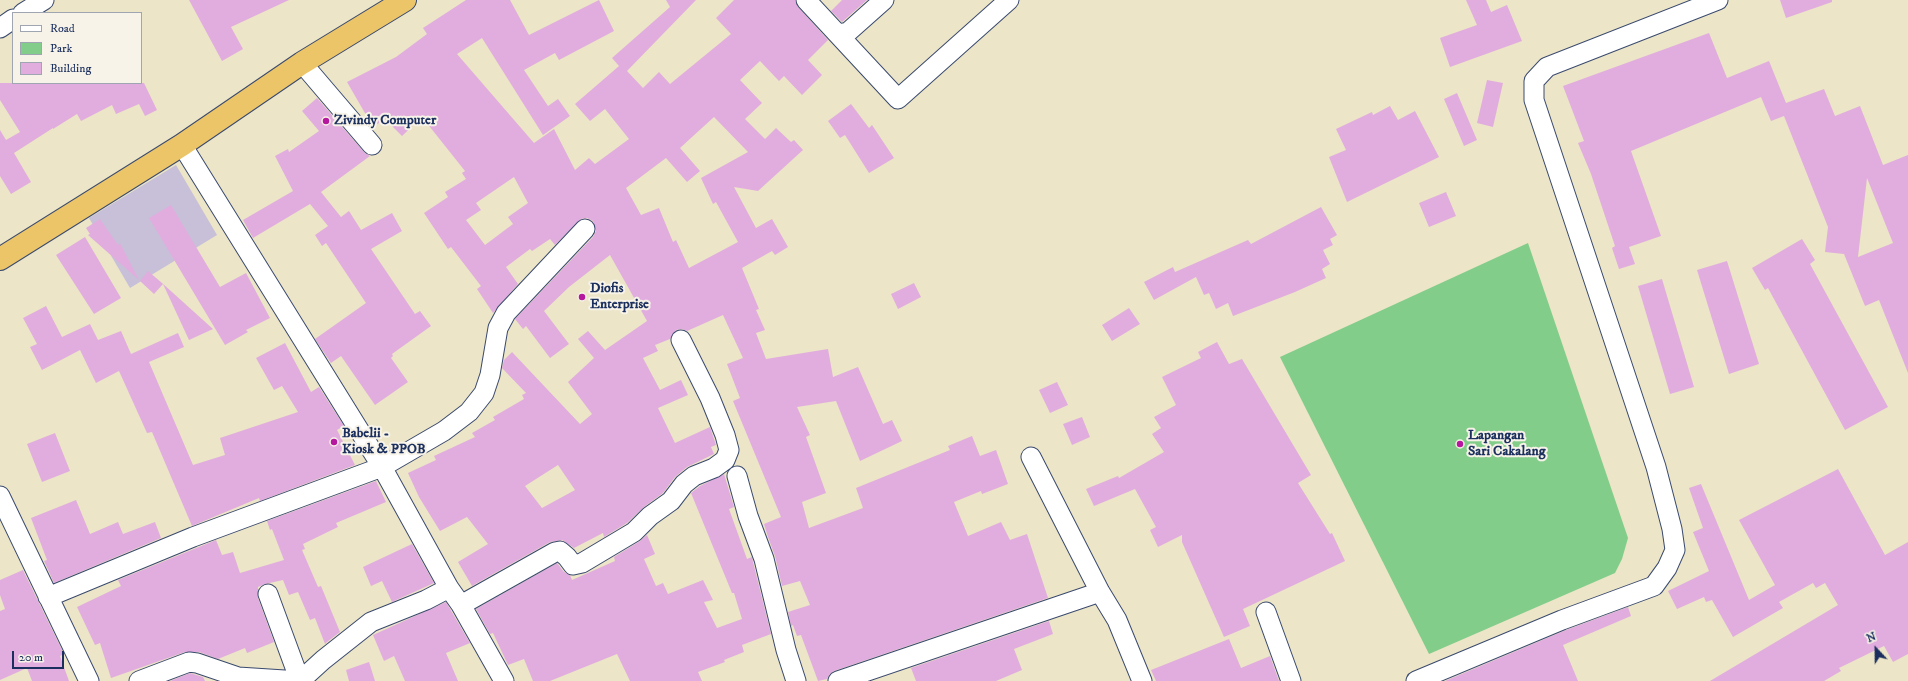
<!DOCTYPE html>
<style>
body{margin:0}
#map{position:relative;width:1908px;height:681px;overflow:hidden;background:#ece5c7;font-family:"IM FELL DW Pica",serif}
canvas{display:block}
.legend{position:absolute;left:12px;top:12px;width:130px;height:72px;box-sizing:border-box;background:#f7f3e8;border:1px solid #9fa5b1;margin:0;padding:5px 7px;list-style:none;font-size:12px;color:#1b2f5e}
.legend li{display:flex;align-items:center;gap:8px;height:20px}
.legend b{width:20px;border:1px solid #9fa5b1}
.north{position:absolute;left:1856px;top:629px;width:40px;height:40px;-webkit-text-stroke:3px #f7f3e8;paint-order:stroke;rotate:338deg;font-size:11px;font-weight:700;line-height:16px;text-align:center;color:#1b2f5e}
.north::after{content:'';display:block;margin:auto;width:14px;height:18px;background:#1b2f5e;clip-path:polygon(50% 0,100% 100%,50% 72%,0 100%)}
.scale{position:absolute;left:12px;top:651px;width:52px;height:18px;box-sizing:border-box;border:2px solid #1b2f5e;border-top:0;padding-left:5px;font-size:12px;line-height:14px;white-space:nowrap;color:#1b2f5e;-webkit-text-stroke:3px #f7f3e8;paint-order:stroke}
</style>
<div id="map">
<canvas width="1908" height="681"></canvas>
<ul class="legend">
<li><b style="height:5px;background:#fff"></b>Road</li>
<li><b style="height:11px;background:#82cd8a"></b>Park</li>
<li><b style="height:11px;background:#e1adde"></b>Building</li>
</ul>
<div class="north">N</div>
<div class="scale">20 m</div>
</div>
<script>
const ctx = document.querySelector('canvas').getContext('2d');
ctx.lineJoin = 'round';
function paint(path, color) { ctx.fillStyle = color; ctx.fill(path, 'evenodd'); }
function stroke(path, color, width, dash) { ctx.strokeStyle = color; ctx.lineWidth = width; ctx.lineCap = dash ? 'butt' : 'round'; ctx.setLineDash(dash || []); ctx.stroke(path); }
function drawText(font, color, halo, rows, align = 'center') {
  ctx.font = font + ' "IM FELL DW Pica",serif'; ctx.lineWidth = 4; ctx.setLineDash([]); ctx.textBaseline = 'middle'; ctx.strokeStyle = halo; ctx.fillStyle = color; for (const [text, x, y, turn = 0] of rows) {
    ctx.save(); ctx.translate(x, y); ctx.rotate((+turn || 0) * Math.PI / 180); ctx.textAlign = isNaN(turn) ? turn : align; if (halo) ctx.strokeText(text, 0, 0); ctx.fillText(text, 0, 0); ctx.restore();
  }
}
const industrial = new Path2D(`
 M176,165L217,235L130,288L89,218Z`);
const green = new Path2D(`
 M1528,243L1628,538L1622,559L1615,573L1429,654L1280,357Z`);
const building = new Path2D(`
 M189,0H289L231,27L243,49L222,61Z
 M466,0H510L529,35L599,0L614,31L559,60L555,53L524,70L548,106L558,99L570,116L543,135L482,38L457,54L534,143L554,129L575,170L589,158L595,164L629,139L605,109L590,121L575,104L619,66L612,58L670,7L666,0H696L627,71L643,88L659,72L670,84L731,34L716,18L734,0H795L798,7L828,40L808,60L822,75L802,95L784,76L779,81L760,61L740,80L762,103L745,119L765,139L776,128L791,142L794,140L803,150L758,191L734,187L756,228L772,219L788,247L775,255L772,251L742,268L759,309L756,310L765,330L756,333L766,359L828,349L833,377L858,367L883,424L892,420L902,441L860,461L836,401L797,407L810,435L806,437L826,493L802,502L809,528L863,508L856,488L950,450L948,446L972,436L980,456L996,450L1008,484L982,494L981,491L954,502L968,536L1001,522L1010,540L1027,534L1048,598L834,671L830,674L827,679L818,681L801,635L797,636L793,625L791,626L788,612L810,605L800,581L782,586L775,556L768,537L764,524L781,517L733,401L740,398L727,364L743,358L723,315L687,331L682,329L676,330L670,339L655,345L658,351L643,358L660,390L681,380L688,395L658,408L675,443L710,427L716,445L711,447L714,454L687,467L675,477L663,493L644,507L627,523L604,537L603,533L574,548L562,540L550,542L472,586L458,562L488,544L467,517L440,531L419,497L408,473L436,460L434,456L475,437L472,433L495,420L493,417L524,399L522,395L526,393L502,368L504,360L512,352L580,424L592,414L568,382L594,358L578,339L588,331L605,350L647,321L610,255L569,287L544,311L569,344L550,358L526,326L523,329L515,319L593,237L596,231L593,221L587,218L581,219L555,245L550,239L532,251L530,249L506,267L518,284L493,313L477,289L481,286L451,247L448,249L424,213L448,197L445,192L466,179L462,173L465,171L422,117L402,136L385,119L373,127L347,82L396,57L427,34L423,28ZM714,117L748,152L701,178L713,204L716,202L738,242L689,268L676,240L673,242L659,208L641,215L626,188L666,158L687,182L700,171L680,148ZM514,177L528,203L508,217L513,224L485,245L466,220L481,210L476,203ZM558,465L575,490L542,508L525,486Z
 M842,0H867L842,22L831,11Z
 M1466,0H1486L1491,12L1507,5L1522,41L1450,67L1440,38L1477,25Z
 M1780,0H1832V2L1786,18Z
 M1709,33L1727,78L1769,61L1786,103L1824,89L1835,116L1860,106L1883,165L1908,155V373L1879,300L1865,306L1844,254L1825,252L1828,227L1784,116L1771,121L1761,97L1631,151L1661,236L1629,247L1635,264L1619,269L1612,248L1615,246L1591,174L1578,143L1584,141L1563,86ZM1867,178L1893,243L1858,257Z
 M1487,80L1503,83L1493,127L1477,123Z
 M0,83H144L157,110L145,116L139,104L116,114L112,105L81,121L77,114L53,129V128L14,153L31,182L11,194L0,176V130L6,140L20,132L0,100Z
 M1457,93L1477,140L1464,146L1444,99Z
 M317,98L364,152L370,156L321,192L341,217L349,211L361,230L392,213L402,231L371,249L415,314L420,311L431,326L392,354L393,356L391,358L408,382L375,405L341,356L331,363L315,339L366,303L326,243L322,246L315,235L328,226L310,204L253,238L243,220L293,191L275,156L288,149L289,152L319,131L302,111Z
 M851,104L869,128L872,125L894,158L869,173L845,135L840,138L828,121Z
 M1390,106L1398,120L1415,111L1439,157L1347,202L1329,157L1346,150L1336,129L1372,112L1373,115Z
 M1446,192L1456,216L1429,227L1419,203Z
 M171,205L220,287L246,273L270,318L246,330L248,332L225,345L149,218Z
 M1321,207L1337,235L1330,239L1333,245L1323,250L1330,264L1322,269L1326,278L1295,292L1233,316L1228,303L1216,309L1209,293L1204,295L1196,277L1154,300L1144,282L1173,267L1175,272L1248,240L1251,244Z
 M100,219L118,245L120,243L139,280L88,235L90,234L86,228Z
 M85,237L121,298L94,314L56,255Z
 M1802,239L1815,260L1810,264L1888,407L1845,430L1768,288L1765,290L1752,268Z
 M1727,261L1759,364L1729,374L1697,270Z
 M148,271L162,283L213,329L189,340L163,284L154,294L140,281Z
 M1662,279L1694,387L1670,394L1638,286Z
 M914,283L921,297L898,309L891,294Z
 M46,306L62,337L90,324L98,340L121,331L131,354L178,333L184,347L149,362L193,465L225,455L220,438L298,412L282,386L274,390L256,358L285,343L311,392L319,387L344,426L337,430L355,465L260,501L259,498L192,526L152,432L147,433L119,371L96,383L80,350L42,370L30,347L37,344L23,318Z
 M1129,308L1140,324L1112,341L1102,325Z
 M1217,342L1229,364L1242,359L1311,475L1298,483L1330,534L1332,533L1345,561L1243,609L1250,626L1224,637L1182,542V535L1158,547L1150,530L1156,527L1135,489L1094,506L1086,489L1118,476L1119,478L1164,452L1152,434L1161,428L1154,417L1176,405L1162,377L1201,358L1198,352Z
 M1057,382L1068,405L1050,413L1039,390Z
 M1082,417L1090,437L1072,445L1063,424Z
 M55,433L70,471L42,482L27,444Z
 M1838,469L1885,555L1908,542V654L1893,662L1884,646L1839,668L1841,671L1824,681H1710L1838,605L1825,583L1816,588L1813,583L1779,602L1783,608L1733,637L1712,600L1706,602L1704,597L1677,609L1668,591L1709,571L1693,532L1703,528L1689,488L1701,484L1749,600L1775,585L1739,520Z
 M724,474L734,507L729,509L747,559L752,557L753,562L771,634L742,645L744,652L724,660L725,662L698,672L702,681H630L617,654L550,681H533L524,659L508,665L493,633L490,634L476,609L557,563L564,572L570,575L572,580L615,561L614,557L640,541L647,535L655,554L644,559L656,586L663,583L668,594L703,580L713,600L704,602L717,628L742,619L734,593H732L691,493L700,486Z
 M376,481L386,502L336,523L338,527L303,544L305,549L302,550L318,587L321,586L340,632L327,642L325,644L315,618L310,620L298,592L289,595L283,580L265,584L258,587V598L274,642L247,653L245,648L218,659L199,652H185L111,678L100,643L95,645L77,607L121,586L118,580L216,540L222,555L233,552L240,573L284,560L272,529L270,530L267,521Z
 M76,500L90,534L118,522L123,534L155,522L161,538L54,583L44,561L47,560L31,518Z
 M412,544L434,583L392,602L382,581L371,586L363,567Z
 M23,570L64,654L60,656L69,681H32L27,668L0,680V611L5,609L0,595V580Z
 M446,602L470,643L446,653L458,681H405L394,656L384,661L373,635Z
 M1628,607L1631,616L1563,645L1578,681H1445L1566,630Z
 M1049,621L1053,634L1014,649L1022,670L996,681H916L911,668Z
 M1229,639L1241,668L1270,656L1279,681H1156L1151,670Z
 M369,662L375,681H349L346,670Z
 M190,673L203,677L205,681H170Z`);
const minor = new Path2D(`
 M806,0L898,99L1009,0
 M23,13L44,0
 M0,28L13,19
 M839,34L848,32L884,0
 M302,63L372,145
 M182,145L382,467L449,588L461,605L504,681
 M1031,457L1100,592L1117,620L1142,681
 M737,476L748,516L764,559L786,650L796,681
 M0,496L89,681
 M48,597L193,537L382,467L444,431L469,412L484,393L490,375L498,328L506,313L585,229
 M461,605L555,552L560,551L567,557L573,565L582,563L634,532L650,516L671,501L684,484L694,476L714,468L725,460L729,450L725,435L710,398L681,340
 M1266,612L1291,681
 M139,681L189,662L197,663L238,677L300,681L268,594
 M300,681L323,660L371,622L426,600L449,588
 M838,681L1100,592
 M1416,681L1562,620L1654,586L1667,568L1675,550L1672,529L1656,467L1534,100V81L1547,67L1718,0`);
const trunk = new Path2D(`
 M0,259L182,145L302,63L405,0`);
const markers = [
 [326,121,4,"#b5179e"],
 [582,297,4,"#b5179e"],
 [334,442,4,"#b5179e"],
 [1460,444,4,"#b5179e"]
];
const poiNames = [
 ["Zivindy Computer",334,121],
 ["Diofis",590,289],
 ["Enterprise",590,305],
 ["Babelii -",342,434],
 ["Kiosk & PPOB",342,450],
 ["Lapangan",1468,436],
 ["Sari Cakalang",1468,452]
];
paint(industrial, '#c7c0d8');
paint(green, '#82cd8a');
paint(building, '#e1adde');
stroke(minor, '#3a4a6e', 21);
stroke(trunk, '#3a4a6e', 24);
stroke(minor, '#fff', 19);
stroke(trunk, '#ecc569', 22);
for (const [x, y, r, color] of markers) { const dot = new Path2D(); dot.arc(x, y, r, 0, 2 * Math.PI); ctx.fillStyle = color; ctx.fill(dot); stroke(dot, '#f7f3e8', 1.5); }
drawText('bold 14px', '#1b2f5e', '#f7f3e8', poiNames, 'left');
</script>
